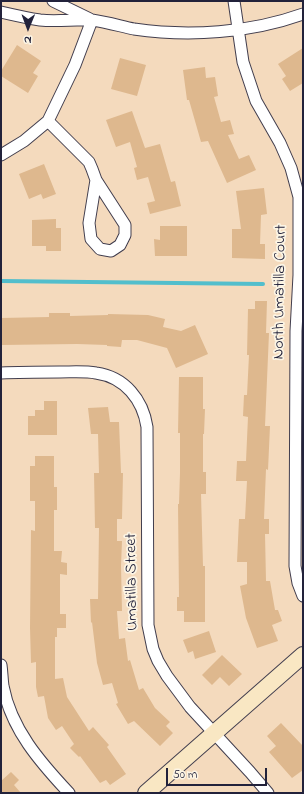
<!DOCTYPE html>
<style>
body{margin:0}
#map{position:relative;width:304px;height:794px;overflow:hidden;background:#f4dabd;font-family:"Indie Flower",sans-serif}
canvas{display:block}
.frame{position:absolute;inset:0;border:2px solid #22223b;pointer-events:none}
.north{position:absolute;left:8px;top:8px;width:40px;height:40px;-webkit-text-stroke:3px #fcf5e5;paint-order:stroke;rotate:181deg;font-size:11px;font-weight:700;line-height:16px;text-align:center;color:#22223b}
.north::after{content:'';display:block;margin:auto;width:14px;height:18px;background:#22223b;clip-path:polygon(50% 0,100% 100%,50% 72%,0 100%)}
.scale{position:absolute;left:166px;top:768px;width:101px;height:18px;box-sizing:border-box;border:2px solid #22223b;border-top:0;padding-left:5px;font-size:12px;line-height:14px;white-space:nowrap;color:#22223b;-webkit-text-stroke:3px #fcf5e5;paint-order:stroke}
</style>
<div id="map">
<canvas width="304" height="794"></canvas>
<div class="frame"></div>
<div class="north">N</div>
<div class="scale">50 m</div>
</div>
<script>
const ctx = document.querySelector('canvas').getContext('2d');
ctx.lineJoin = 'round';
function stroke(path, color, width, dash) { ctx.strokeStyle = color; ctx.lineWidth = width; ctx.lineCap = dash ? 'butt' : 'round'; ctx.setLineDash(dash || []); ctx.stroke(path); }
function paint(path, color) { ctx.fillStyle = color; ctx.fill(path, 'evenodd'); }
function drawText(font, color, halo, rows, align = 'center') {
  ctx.font = font + ' "Indie Flower",sans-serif'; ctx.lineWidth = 3.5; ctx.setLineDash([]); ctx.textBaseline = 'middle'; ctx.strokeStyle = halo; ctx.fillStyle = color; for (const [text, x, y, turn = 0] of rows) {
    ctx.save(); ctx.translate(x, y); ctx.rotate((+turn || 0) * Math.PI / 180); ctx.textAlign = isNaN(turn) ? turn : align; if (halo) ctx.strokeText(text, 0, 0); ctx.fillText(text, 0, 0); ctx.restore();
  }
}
const stream = new Path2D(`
 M1,281L263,284`);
const building = new Path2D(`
 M17,45L41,61L33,73L38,76L28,93L1,76V71Z
 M303,48V83L290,91L282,79L286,76L278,64Z
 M120,58L146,65L137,96L111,89Z
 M205,67L206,78L215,77L218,96L214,97L221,122L230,120L234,134L228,135L239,159L249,155L256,170L227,183L208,141L201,142L189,100H187L183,70Z
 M132,111L145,148L160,144L171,182L175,181L181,206L150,214L147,203L155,201L148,177L137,180L134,168L137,167L130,142L116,147L106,120Z
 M44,164L56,194L43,199L41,194L29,199L19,174Z
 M264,188L267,214L261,215L260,244H265V259L232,258V229H241L236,191Z
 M56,219V228H61V251H46V246H32V220Z
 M160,226H187V256H155L154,239L160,240Z
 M255,301H267L266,333H269L265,426H270L268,470L266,469L264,519H269V534H265L266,581H270L275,610H278L282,621L272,625L278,641L257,648L246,618L240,586L247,584V562H237L239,519H245L247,481H236L237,461H246L248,417L243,416L244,395H247L249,355H247L248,309H255Z
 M49,313H70V316L108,315V314L148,315L165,319L163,327L181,331L195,325L208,354L176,368L167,348L137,340H122L121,347L107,346V345L77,344L1,345V318L49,317Z
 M179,377H203V409H205L204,434H203V472H206V494H201L203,566H205V622H184V611H177V597H179L178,504H179L180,473V433H178Z
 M44,401H57V435H28V416H35V410H44Z
 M108,407L110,422H119L121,473H123L122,519H117V541H122L121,566L122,611H117L119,639L125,638L128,661L130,660L139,690L143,688L155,708L170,722L166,726L173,733L160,746L134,721L128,724L116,704L118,703L112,683L103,685L97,663L92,622L91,623L90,599H98L99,528H95L94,473H99L98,434H91L88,408Z
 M35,456H54V487H57V510H54V551H62L61,562L67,563V575L60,574V614H66V628H57V637H55V679L63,678L67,697L89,731L93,727L109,745L107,747L126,774L110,785L106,780L100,783L80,756L79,757L70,748L74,744L62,726L56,730L48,718L44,696L38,697L36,687V662L31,663L30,628L31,530L35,531V501H30V466H35Z
 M209,631L216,652L195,659L193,651L188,653L183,640Z
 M222,655L242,674L229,686L220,677L212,685L202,675Z
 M281,723L303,746V770L292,778L269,752L276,746L267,736Z
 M11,772L19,780L14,785L21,793H1V781Z`);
const street = new Path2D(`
 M53,1L90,19
 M234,1L243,62L256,101L280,143L291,168L299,197V275L296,331L295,566L298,583L303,596
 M1,12C14,15 27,18 40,20C57,22 75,19 92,20C106,22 120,26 134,29C189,37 250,33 303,14
 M48,121L89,162L92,169L96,180L89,223L91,239L100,249L111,251L120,245L125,235V225L96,180
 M1,155L24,141L48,121L75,65L92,20
 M1,373C21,372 40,372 60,372C72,372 85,371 96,373C125,377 143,400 147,427L148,625L153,649L158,661L167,676L190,707L250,772L268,793
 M1,665C2,672 2,679 3,686C11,729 40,762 69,793`);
const secondary = new Path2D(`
 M146,793L303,655`);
const streetNames = [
 ["North Umatilla Court",281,292,-89],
 ["Umatilla Street",133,582,-91]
];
stroke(stream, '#52becc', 4);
paint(building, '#deb88e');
stroke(street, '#423e4e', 13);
stroke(secondary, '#423e4e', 18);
stroke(street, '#fff', 11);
stroke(secondary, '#f9e7c3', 16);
drawText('16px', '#22223b', '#fcf5e5', streetNames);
</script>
